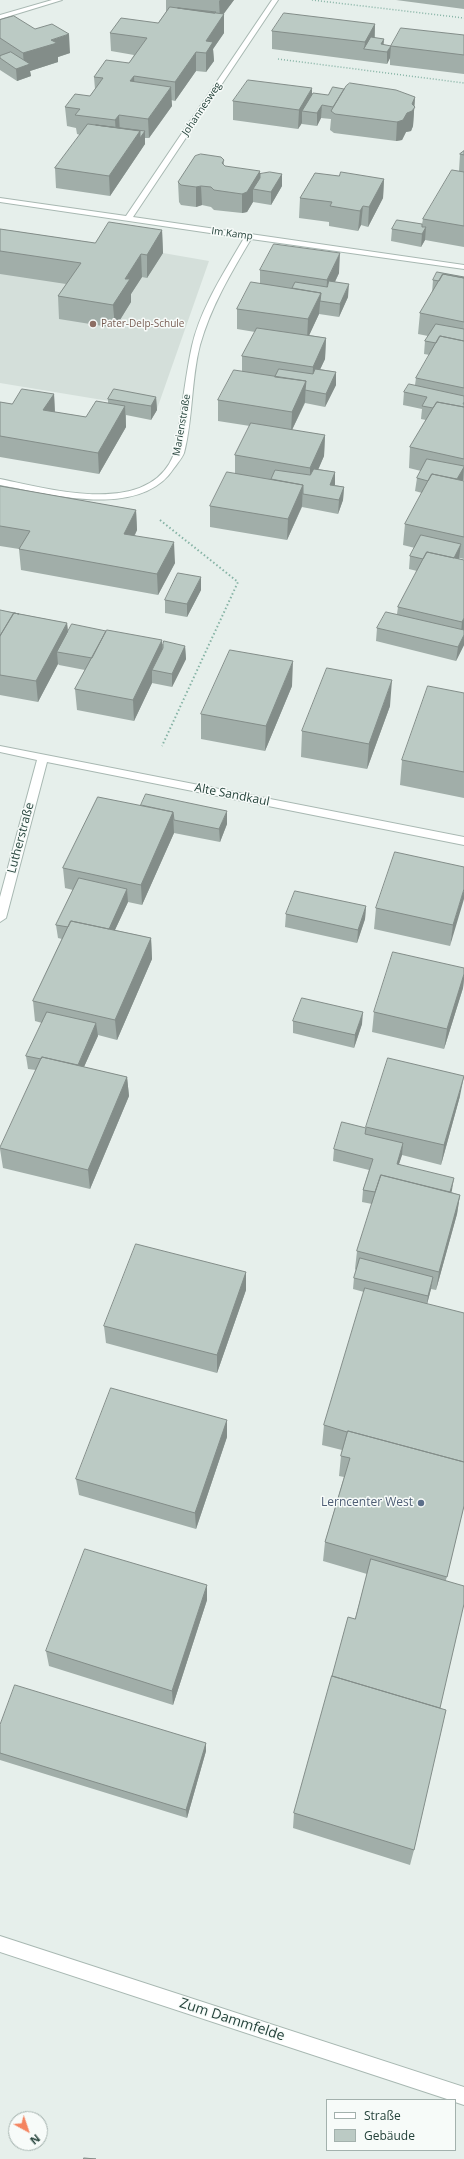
<!DOCTYPE html>
<meta charset="utf-8">
<style>
body{margin:0}
#map{position:relative;width:464px;height:2159px;overflow:hidden;background:#e6efeb;font-family:"Open Sans",sans-serif}
canvas{display:block}
.legend{position:absolute;left:326px;top:2099px;width:130px;height:52px;box-sizing:border-box;background:#f7fbf9;border:1px solid #a3b1ad;margin:0;padding:5px 7px;list-style:none;font-size:12px;color:#24423a}
.legend li{display:flex;align-items:center;gap:8px;height:20px}
.legend b{width:20px;border:1px solid #a3b1ad}
.north{position:absolute;left:8px;top:2111px;width:40px;height:40px;box-sizing:border-box;background:#f7fbf9;border:1px solid #a3b1ad;border-radius:50%;rotate:140deg;font-size:11px;font-weight:700;line-height:16px;text-align:center;color:#24423a}
.north::after{content:'';display:block;margin:auto;width:14px;height:18px;background:#f4845f;clip-path:polygon(50% 0,100% 100%,50% 72%,0 100%)}
</style>
<div id="map">
<canvas width="464" height="2159"></canvas>
<ul class="legend">
<li><b style="height:5px;background:#fff"></b>Straße</li>
<li><b style="height:11px;background:#bbcac4"></b>Gebäude</li>
</ul>
<div class="north">N</div>
</div>
<script>
const ctx = document.querySelector('canvas').getContext('2d');
ctx.lineJoin = 'round';
function paint(path, color) { ctx.fillStyle = color; ctx.fill(path, 'evenodd'); }
function stroke(path, color, width, dash) { ctx.strokeStyle = color; ctx.lineWidth = width; ctx.lineCap = dash ? 'butt' : 'round'; ctx.setLineDash(dash || []); ctx.stroke(path); }
function drawText(font, color, halo, rows, align = 'center') {
  ctx.font = font + ' "Open Sans",sans-serif'; ctx.lineWidth = 3; ctx.setLineDash([]); ctx.textBaseline = 'middle'; ctx.strokeStyle = halo; ctx.fillStyle = color; for (const [text, x, y, turn = 0] of rows) {
    ctx.save(); ctx.translate(x, y); ctx.rotate((+turn || 0) * Math.PI / 180); ctx.textAlign = isNaN(turn) ? turn : align; if (halo) ctx.strokeText(text, 0, 0); ctx.fillText(text, 0, 0); ctx.restore();
  }
}
const built = new Path2D(`
 M0,251L163,253L209,261L157,409L0,383Z`);
const pathFar1 = new Path2D(`
 M312,0L464,18
 M278,59L464,83`);
const path = new Path2D(`
 M160,520L238,582L162,746`);
const minor = new Path2D(`
 M52,0H62L0,19V15Z
 M272,0H278L133,217L464,265V269L251,239C231,273 211,306 200,345C191,379 193,420 184,453C182,458 177,464 174,468C141,520 49,494 0,485V479C50,489 149,518 174,454C178,446 178,436 179,427C183,401 186,373 192,346C201,307 224,273 244,238L0,202V198L126,216Z
 M0,746L464,837V845L47,762L6,918L0,922V897L37,760L0,752Z
 M0,1936L464,2087V2105L455,2102V2100H450L0,1952Z`);
const wall = new Path2D(`
 M166,0H234L223,14H224V33L213,49L214,61L206,72L196,71L175,101L171,100L172,106L149,138H145V144L110,196L56,188L55,168L80,135L77,134L76,128L67,126L65,107L90,96L95,89L94,77L129,63L134,55L111,51L110,33L158,23L166,12Z
 M396,0H464V9Z
 M0,20L70,53L58,57V62L30,71L31,76L17,81L0,70Z
 M375,24V38L384,39L383,45L391,46L464,35V74L390,65V58L387,64L272,49V31Z
 M312,95L415,97L413,126L411,131L406,132L402,140L396,141L334,133L330,130L331,119L321,118L317,126L302,124V123L298,129L233,120V101Z
 M464,151V247L425,240L421,247L391,241L392,229L422,224L423,219L459,171L460,154Z
 M224,160V165L225,166L260,174H282V186L271,205L253,202L247,212L242,213L214,210L211,207L202,205L196,207L181,205L179,202L178,182Z
 M339,176L384,179L383,198L368,227L361,225L358,231L329,226V222L299,218L300,198Z
 M0,229L95,243L162,230L163,253L147,278L142,277L131,294V302L115,328L59,319L58,296L66,284L0,274Z
 M260,270L339,273L335,282L348,297L339,317L319,314L309,335L326,338L325,359L320,369L336,372V385L325,407L305,403L292,430L325,435L324,456L318,469L335,472V485L344,487L343,500L338,514L302,507L287,540L210,527V506L235,474V455L250,426L218,421V400L242,372V356L255,332L237,329V309L260,284Z
 M464,277V480H462L464,481V559L460,558L459,559L464,560V645L456,661L376,641L377,628L397,614L398,607L417,571L409,569L410,556L415,548L403,545L405,524L422,493L415,491L417,478L421,471L409,468L410,447L426,420L421,419L422,409L403,405L404,392L415,385L416,378L430,355L424,354L425,341L428,336L418,334L420,313L432,293L433,280Z
 M54,394L55,412L86,417L108,403V399L156,397L157,410L151,420L126,415V427L99,474L0,457V402L12,404Z
 M0,486L136,510L137,530L135,535L175,563L158,595L21,570L19,549L0,546Z
 M201,590L187,617L165,613V600Z
 M0,610L67,623L68,631L162,644L185,646L186,659L172,687L152,683L134,721L77,710L75,689L85,670L59,665L58,664L38,702L0,695Z
 M292,686L265,751L201,739V714Z
 M464,693V798L400,785L402,760Z
 M390,706L367,769L301,757L302,731Z
 M98,797L227,824L220,842L174,833L142,905L128,902L115,930L151,938L152,959L117,1040L98,1035L84,1067L127,1077L129,1096L90,1189L3,1168L0,1149L36,1070L28,1069L26,1056L42,1023L35,1021L33,1001L62,939L58,938L56,925L73,890L65,888L63,868Z
 M464,867L450,946L374,929L376,908Z
 M366,906L365,919L357,943L285,927L286,914Z
 M464,968V979L463,988L444,1049L372,1032L374,1012Z
 M293,1021L362,1024L354,1048L293,1033Z
 M460,1096L441,1165L402,1155L399,1164L452,1190L451,1192L460,1195L457,1214L436,1290L431,1289L427,1304L464,1506L446,1580L440,1708L414,1850L410,1865L293,1828L294,1813L332,1676L355,1619L367,1574L323,1561L325,1542L344,1477L339,1476L341,1456L342,1450L322,1445L324,1425L364,1292L353,1289L354,1278L356,1270L355,1269L357,1251L372,1204L362,1202L363,1190L369,1170L333,1161L334,1149L366,1128V1127Z
 M246,1272V1290L217,1373L106,1343L104,1326Z
 M227,1420V1437L196,1529L79,1495L76,1479Z
 M207,1585V1600L173,1705L49,1666L46,1651Z
 M0,1725L206,1743V1751L187,1818L0,1760Z`);
const shadedWall = new Path2D(`
 M220,0H234L220,19L219,1Z
 M224,14V33L213,49L214,61L206,72V41Z
 M375,24L374,43L364,49L365,42Z
 M69,34L70,53L58,57V62L30,71L31,76L17,81L16,69L24,66L23,53L51,40Z
 M384,39L383,51L381,44Z
 M391,46L390,58L387,64V52Z
 M196,52V71L175,101V82Z
 M134,76L135,96L130,81Z
 M171,87L172,106L149,138L148,119Z
 M312,88V108L302,111V123L298,129L299,110Z
 M415,97L413,126L411,131L406,132L402,140L396,141L397,122L412,104Z
 M322,105L321,118L317,126V113Z
 M119,115L120,134L116,135L115,120Z
 M140,131H145V144L110,196L109,176Z
 M260,171V190L253,189V202L247,212L242,213V194Z
 M282,174V186L271,205V192Z
 M384,179L383,198L368,227L369,207Z
 M201,186L202,205L196,207V187Z
 M363,206L361,225L358,231L360,211Z
 M426,227L425,240L421,247L422,234Z
 M162,230L163,253L147,278V255Z
 M340,253L339,273L326,300L327,280Z
 M141,254L142,277L131,294V302L115,328L113,305L125,279Z
 M349,284L348,297L339,317L340,304Z
 M321,293L319,314L307,340L308,319Z
 M326,338L325,359L312,387L313,367Z
 M336,372V385L325,407L326,394Z
 M306,381L305,402L291,432L292,412Z
 M54,394L55,415L43,410Z
 M156,397L157,410L151,420V406Z
 M125,406L126,427L99,474L98,453Z
 M325,435L324,456L310,489V468Z
 M464,467L463,480L452,500L453,486Z
 M335,472V485H330Z
 M303,485L302,506L287,540L288,519Z
 M344,487L343,500L338,514L339,500Z
 M136,510L137,530L125,554L124,534Z
 M174,542L175,563L158,595L157,574Z
 M461,544L459,558L449,578L450,565Z
 M201,577V590L187,617V604Z
 M464,618V634L460,643L462,622Z
 M67,623L69,644L57,652L58,664L38,702L36,681Z
 M464,635V645L456,661L458,647Z
 M162,640L163,661L152,670V683L134,721L133,700Z
 M185,646L186,659L172,687V674Z
 M293,661L292,686L265,751L266,726Z
 M392,680L390,706L367,769L369,744Z
 M227,811V824L220,842L219,829Z
 M173,812L174,833L142,905L141,885Z
 M127,889L128,902L106,949L105,936Z
 M464,889V899L450,946L453,925Z
 M366,906L365,919L357,943L358,930Z
 M151,938L152,959L117,1040L115,1020Z
 M464,974V979L463,988L444,1049L447,1029Z
 M363,1012L362,1024L354,1048L355,1035Z
 M96,1023L98,1036L78,1080L77,1068Z
 M464,1076L460,1096L441,1165L444,1145Z
 M127,1077L129,1096L90,1189L88,1170Z
 M403,1143L402,1155L395,1176L397,1164Z
 M454,1178L452,1190L446,1211L448,1199Z
 M460,1195L457,1214L436,1290L439,1272Z
 M246,1272V1290L217,1373V1355Z
 M433,1277L431,1289L426,1308L428,1296Z
 M227,1420V1437L196,1529L195,1513Z
 M207,1585V1600L173,1705L172,1691Z
 M206,1743V1751L187,1818L186,1810Z`);
const building = new Path2D(`
 M170,7L224,14L206,41L213,42L206,53L196,52L175,82L134,76L130,81L171,87L148,119L119,115L115,120L75,115L80,109L65,107L75,94L90,96L103,78L94,77L106,60L129,63L147,38L110,33L121,18L158,23Z
 M178,8H179L216,12L215,13Z
 M284,13L375,24L365,42L272,31Z
 M14,16L35,29L52,24L69,34L51,40L57,43L23,53L0,38V20Z
 M401,28L464,35V55L391,46Z
 M371,37L384,39L381,44L391,46L387,52L364,49Z
 M11,52L30,64L16,69L0,58V56Z
 M248,80L312,88L299,110L233,101Z
 M350,83L396,90L415,97L412,104L415,107L412,111L407,113L403,120L397,122L335,114L331,111L346,86Z
 M333,87L344,89L333,107L322,105L317,113L302,111L313,93L328,95Z
 M88,124L140,131L109,176L55,168Z
 M96,125L145,131L140,138V131Z
 M464,151V155L460,154Z
 M201,154L221,157L224,160L222,163L225,166L260,171L247,192L242,194L214,190L211,187L201,186L196,187L181,185L178,182L195,156Z
 M452,170L464,172V226L423,219Z
 M270,172L282,174L271,192L253,189L260,178V174Z
 M341,172L384,179L369,207L363,206L360,211L330,206L332,202L300,198L315,173L339,176Z
 M397,220L422,224V227H426L422,234L392,229Z
 M109,222L162,230L147,255L141,254L125,279H130L113,305L58,296L81,263L0,251V229L95,243Z
 M274,244L340,253L327,280L260,270Z
 M437,272L464,277V278L443,274L439,281L433,280Z
 M443,274L464,278V322L420,313Z
 M329,281L349,284L340,304L320,301L321,293L292,288L295,282L327,287Z
 M251,282L321,293L308,319L237,309Z
 M436,324L464,329V341L440,336L436,343L425,341Z
 M257,328L326,338L313,367L242,356Z
 M440,336L464,341V388L416,378Z
 M279,369L313,374L315,369L336,372L326,394L305,390L306,381L275,377Z
 M234,370L306,381L292,412L218,400Z
 M409,384L464,396V402L463,404H464V407L437,402L433,408L422,406L427,397L404,392Z
 M22,389L54,394L43,410L86,417L96,401L125,406L98,453L0,436V402L12,404Z
 M114,389L156,397L151,406L108,399Z
 M437,402L464,407V459L410,447Z
 M251,423L325,435L310,468L235,455Z
 M427,459L464,466V467L457,479L432,474L428,481L417,478Z
 M314,469L335,472L330,485L344,487L339,500L303,494V485L271,479L275,470L310,475Z
 M227,472L303,485L288,519L210,506Z
 M432,474L464,481V537L405,524Z
 M0,486L136,510L124,534L174,542L157,574L19,549L30,531L0,526Z
 M421,535L461,544L454,558L427,552L423,559L410,556Z
 M427,552L464,560V618L462,622L398,607Z
 M178,573L201,577L187,604L165,600Z
 M0,610L19,614L14,613L0,636Z
 M386,612L464,630V635L458,647L377,628Z
 M14,613L67,623L36,681L0,675V636Z
 M72,624L106,631L92,658L57,652Z
 M107,630L162,640L133,700L75,689Z
 M164,641L185,646L172,674L152,670L163,648V644Z
 M230,650L293,661L266,726L201,714Z
 M327,668L392,680L369,744L302,731Z
 M428,686L464,693V772L402,760Z
 M146,794L227,811L219,829L174,820L173,812L141,805Z
 M98,797L173,812L141,885L63,868Z
 M395,852L464,867V889L453,925L376,908Z
 M79,878L127,889L109,929L71,921L68,927L56,925Z
 M295,891L366,906L358,930L286,914Z
 M71,921L151,938L115,1020L33,1001Z
 M393,952L464,968V974L447,1029L374,1012Z
 M302,998L363,1012L355,1035L293,1021Z
 M47,1012L96,1023L78,1065L42,1057L41,1059L26,1056Z
 M42,1057L127,1077L88,1170L0,1148Z
 M388,1058L464,1076L444,1145L366,1127Z
 M342,1122L366,1128L365,1134L403,1143L397,1164L454,1178L450,1192L381,1175L375,1192L363,1190L373,1159L334,1149Z
 M381,1175L460,1195L439,1272L357,1251Z
 M136,1244L246,1272L217,1355L104,1326Z
 M360,1258L433,1277L428,1296L354,1278Z
 M365,1288L464,1313V1462L348,1431L347,1432L324,1425Z
 M111,1388L227,1420L195,1513L76,1479Z
 M348,1431L464,1462V1506L447,1577L325,1542L350,1458L341,1456Z
 M85,1549L207,1585L172,1691L46,1651Z
 M371,1559L464,1586V1604L440,1708L332,1676L348,1617L355,1619Z
 M332,1676L446,1710L414,1850L294,1813Z
 M15,1685L206,1743L186,1810L0,1753V1725Z
 M84,2158L96,2159H84Z`);
const markers = [
 [93,324,4,"#8d6e63"],
 [421,1503,4,"#5c6f8a"]
];
const farStreetnames = [
 ["Johannesweg",202,109,-56],
 ["Im Kamp",232,234,8],
 ["Marienstraße",182,425,-80]
];
const farEducationnames = [
 ["Pater-Delp-Schule",101,324]
];
const streetNames = [
 ["Alte Sandkaul",232,795,11],
 ["Lutherstraße",21,838,-75]
];
const serviceNames = [
 ["Lerncenter West",413,1503]
];
const nearStreetnames = [
 ["Zum Dammfelde",232,2020,18]
];
paint(built, '#d4dfda');
stroke(minor, '#a8b8b2', 2);
stroke(pathFar1, '#86b3a5', 1.5, [1, 2]);
stroke(path, '#86b3a5', 2, [1.5, 2.5]);
paint(minor, '#fff');
paint(wall, '#a1aea9');
paint(shadedWall, '#838d89');
paint(building, '#bbcac4');
stroke(building, '#838d89', 1);
for (const [x, y, r, color] of markers) { const dot = new Path2D(); dot.arc(x, y, r, 0, 2 * Math.PI); ctx.fillStyle = color; ctx.fill(dot); stroke(dot, '#f7fbf9', 1.5); }
drawText('10px', '#24423a', '#f7fbf9', farStreetnames);
drawText('10px', '#785e54', '#f7fbf9', farEducationnames, 'left');
drawText('12px', '#24423a', '#f7fbf9', streetNames);
drawText('12px', '#4e5e75', '#f7fbf9', serviceNames, 'right');
drawText('14px', '#24423a', '#f7fbf9', nearStreetnames);
</script>
